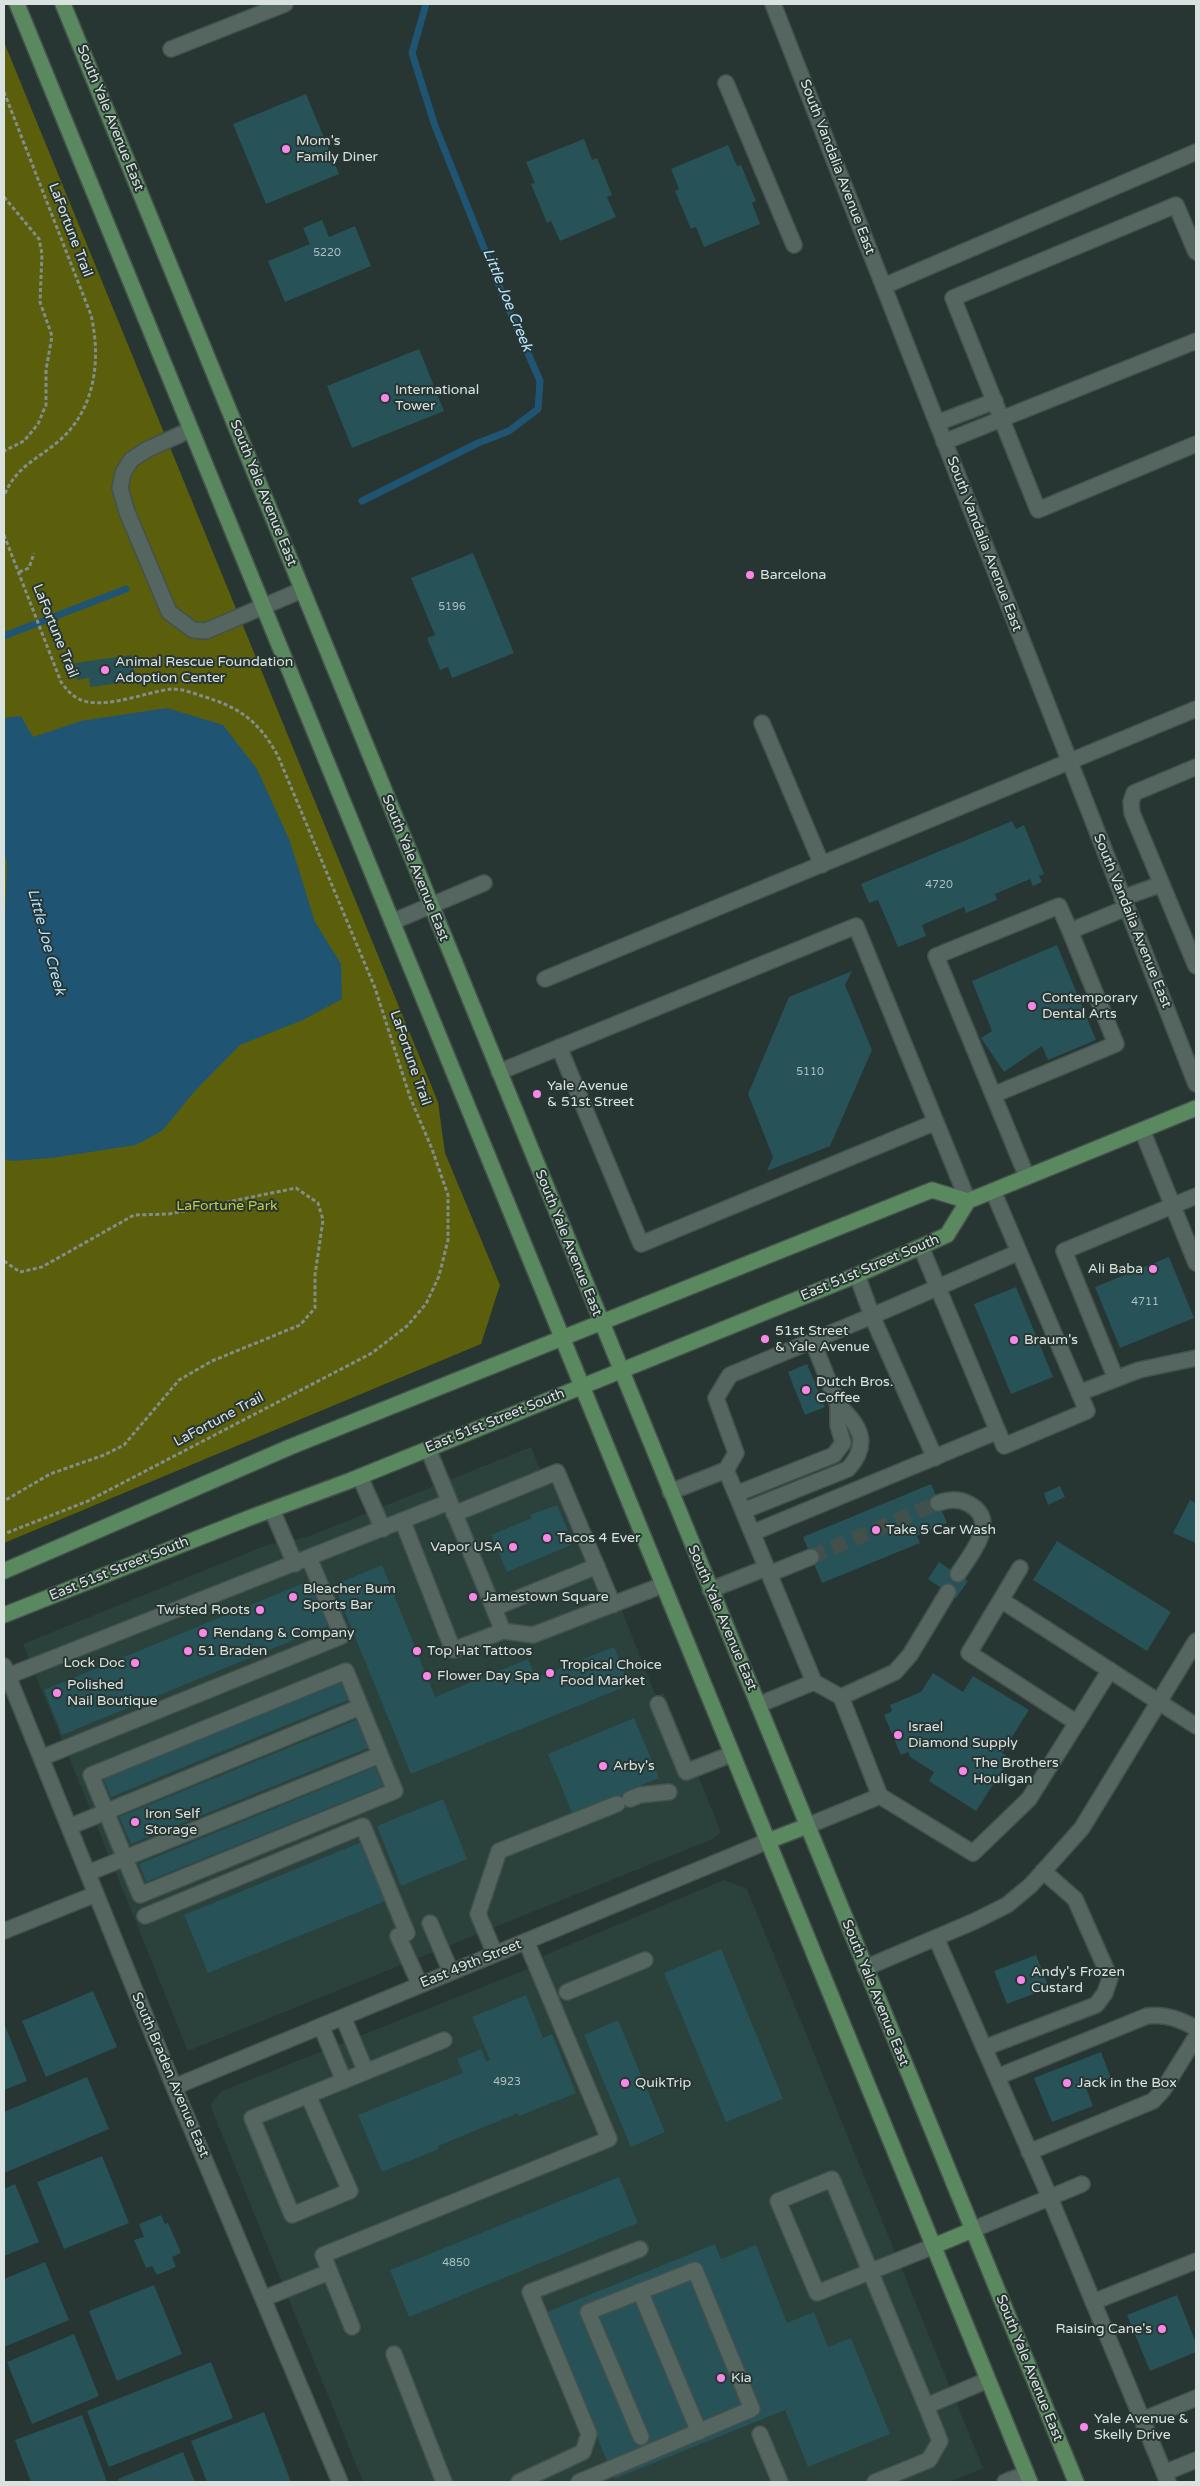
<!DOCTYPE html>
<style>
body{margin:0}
#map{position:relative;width:1200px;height:2486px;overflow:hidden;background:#273632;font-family:"Varela Round",sans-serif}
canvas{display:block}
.frame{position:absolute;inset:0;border:5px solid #d9e2df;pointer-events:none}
</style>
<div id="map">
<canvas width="1200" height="2486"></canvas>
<div class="frame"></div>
</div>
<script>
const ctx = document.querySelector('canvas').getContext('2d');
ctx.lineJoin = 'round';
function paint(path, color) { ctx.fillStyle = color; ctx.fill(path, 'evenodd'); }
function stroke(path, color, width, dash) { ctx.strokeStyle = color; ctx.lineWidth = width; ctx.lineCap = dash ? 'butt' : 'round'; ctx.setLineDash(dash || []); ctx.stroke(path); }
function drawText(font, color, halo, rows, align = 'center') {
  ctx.font = font + ' "Varela Round",sans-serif'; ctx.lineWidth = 4; ctx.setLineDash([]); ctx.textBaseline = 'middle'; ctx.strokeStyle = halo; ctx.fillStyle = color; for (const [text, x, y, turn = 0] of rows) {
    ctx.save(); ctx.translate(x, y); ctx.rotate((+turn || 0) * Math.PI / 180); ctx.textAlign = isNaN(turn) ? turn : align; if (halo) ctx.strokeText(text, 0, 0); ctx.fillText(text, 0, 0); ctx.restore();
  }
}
const built = new Path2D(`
 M531,1447L541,1472L563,1464L656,1696L664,1693L721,1832L713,1839L188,2051L23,1644L267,1545L307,1537Z
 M724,1880L747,1889L983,2468L950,2482H363L210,2105L222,2091L545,1962L543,1956Z`);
const green = new Path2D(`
 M4,42L438,1102L445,1153L500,1285L481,1344L4,1543Z`);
const water = new Path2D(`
 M167,708L223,725L257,769L290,841L315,922L341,964L342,999L303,1020L240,1045L194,1092L162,1131L136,1145L52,1158L12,1161L4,1159V944L7,863L4,852V718L21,716L33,737L81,721Z`);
const stream = new Path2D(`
 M362,501L478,443L509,431L538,409L540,381L502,293L435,126L412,53L426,4
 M4,636L126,589`);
const building = new Path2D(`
 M306,94L339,174L266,204L233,124Z
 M584,139L592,160L597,158L612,195L607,197L616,217L560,241L551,221L547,223L531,184L535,183L526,162Z
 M728,145L737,166L741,165L756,201L752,203L760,224L704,247L696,227L691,229L675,191L679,189L671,169Z
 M322,220L329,237L355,226L371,266L285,302L268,261L310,244L303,228Z
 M419,349L444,411L352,448L327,386Z
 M473,553L514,653L452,678L448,667L440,670L427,638L435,635L411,578Z
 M132,655L135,681L90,687L89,678L77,680L75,663Z
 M1012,821L1016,829L1024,825L1044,874L1039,876L1042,882L1033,886L1030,879L995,894L997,900L966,913L964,907L922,925L926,936L898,947L878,900L869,903L861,884Z
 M1057,945L1096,1040L1048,1060L1042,1046L1004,1072L981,1038L992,1031L972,981Z
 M852,971L845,985L872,1050L830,1146L767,1171L773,1157L748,1094L789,997Z
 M550,1099L553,1107L549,1109L546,1101Z
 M1169,1257L1194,1318L1120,1348L1095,1287Z
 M1016,1287L1053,1377L1011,1394L974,1304Z
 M807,1364L825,1407L805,1415L788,1372Z
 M931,1484L947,1523L917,1536L920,1543L822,1583L803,1537Z
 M1060,1486L1065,1497L1048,1505L1044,1493Z
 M1190,1500L1196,1503V1543L1173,1533Z
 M557,1505L568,1531L566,1532L571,1545L507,1572L491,1535L532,1518L530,1515Z
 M1057,1541L1171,1612L1147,1651L1033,1580Z
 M939,1562L968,1581L956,1598L928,1579Z
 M382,1565L435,1697L528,1659L536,1678L614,1647L629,1685L411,1774L334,1585Z
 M311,1580L330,1625L62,1735L44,1690Z
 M933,1673L963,1692L973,1676L1029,1710L1002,1753L1010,1758L976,1811L929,1781L934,1772L910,1757L908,1752L901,1755L884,1715L892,1711L890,1705L921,1692Z
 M340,1681L348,1700L111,1797L103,1778Z
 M634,1718L659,1778L627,1791L633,1805L619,1811L613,1796L572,1813L548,1754Z
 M356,1720L368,1748L131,1844L119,1817Z
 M375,1767L383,1786L146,1882L139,1864Z
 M443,1799L467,1859L401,1886L377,1826Z
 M364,1841L388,1900L208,1973L184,1915Z
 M721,1949L783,2099L726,2122L664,1973Z
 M1036,1955L1049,1988L1007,2004L994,1971Z
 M93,1991L117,2047L46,2077L22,2021Z
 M526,1995L543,2038L552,2034L576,2093L519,2116L518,2113L438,2146L439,2149L382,2172L358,2115L463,2073L457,2059L481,2049L486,2061L490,2060L472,2017Z
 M618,2020L665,2132L631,2147L584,2035Z
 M4,2023L27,2081L4,2090Z
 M1101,2052L1111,2078L1086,2088L1093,2106L1052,2122L1034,2078Z
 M87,2077L109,2129L4,2173V2112Z
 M102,2156L129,2223L64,2249L37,2182Z
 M619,2177L638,2223L409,2317L390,2270Z
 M15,2184L39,2242L4,2256V2189Z
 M161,2215L165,2224L168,2223L181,2253L172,2257L176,2267L157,2275L152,2266L146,2268L134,2240L144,2237L139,2224Z
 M715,2244L721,2259L756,2245L787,2323L814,2312L828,2347L851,2338L890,2434L808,2467L785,2410L614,2479L547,2312Z
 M45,2262L69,2320L4,2347V2279Z
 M154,2285L182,2354L117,2381L89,2311Z
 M1177,2295L1196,2343V2352L1150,2371L1127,2315Z
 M74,2334L99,2396L32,2424L7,2362Z
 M211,2362L233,2418L109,2467L87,2411Z
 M264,2412L291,2482H207L191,2441Z
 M82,2415L107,2482H31L15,2440Z
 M183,2452L195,2482H119L118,2479Z`);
const minorTunnel = new Path2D(`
 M811,1557L938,1503`);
const path = new Path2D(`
 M4,92L91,315C101,358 96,408 60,440C37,460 16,466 4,496
 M4,197L39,239L42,254L40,302L52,336L46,370V405L38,424L24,441L4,451
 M4,535L61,682C65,687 69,693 74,696C97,714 147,691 172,689C182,689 193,693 202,696C239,707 259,721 278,756L375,988L410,1097L432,1149L448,1195V1240L439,1276L426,1304L407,1326L372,1353L88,1501L4,1534
 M19,572L29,568L34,553
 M4,1261L20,1272L42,1267L134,1215L169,1214L296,1188L318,1203L323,1220L315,1275V1308L300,1325L212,1361L179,1380L124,1445L104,1455L50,1474L4,1501`);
const minor = new Path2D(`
 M773,4L1196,1084
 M171,49L285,4
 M726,83L794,245
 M1196,252L1176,205L953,298L1038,510L1196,444
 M884,286L1196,152
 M937,423L995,401
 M190,430L146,450L131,460L123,473L120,488L127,512L169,612L193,630L206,631L302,590
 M944,442L1196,341
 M762,723L822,865
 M1196,767L1134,793L1131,802L1132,813L1196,966
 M1122,898L1162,884
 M392,922L484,883
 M545,979L1196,709
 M559,1047L641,1244L936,1122
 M499,1072L856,926L968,1201
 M993,1095L1116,1044L1070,931
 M1142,1130L1196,1263
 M1027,1177L936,956L1059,906L1070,931L1126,908
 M921,1247L1004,1446L1087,1411L993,1191
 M857,1275L872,1316L730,1375L716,1398L736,1453L726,1470L814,1682L841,1697L880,1796L973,1853L1029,1799L1110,1670
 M1116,1379L1064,1251L1196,1196
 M1079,1393L1139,1370L1196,1358
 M428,1449L503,1631
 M935,1458L872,1316L1019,1252
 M360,1477L383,1529
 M670,1492L726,1470
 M736,1494L834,1455L843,1443L838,1425V1405L813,1342
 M938,1503C949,1499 959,1498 969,1504C1000,1521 971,1554 958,1574
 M272,1510L295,1564
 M743,1511L848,1469C871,1444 860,1425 838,1405
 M454,1514L557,1472L613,1605
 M403,1522L453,1650L503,1631L533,1635L663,1585
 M752,1533L998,1431
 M1020,1568L969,1653L1077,1723
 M769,1574L811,1557
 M710,1590L766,1568
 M1001,1600L1196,1726
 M494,1608L597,1566
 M4,1666L174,2087L340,2482
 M346,1671L395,1791L140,1895L91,1775Z
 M8,1676L449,1502
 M841,1697L895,1672L910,1655L948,1592
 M658,1704L686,1772L732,1754
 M758,1705L814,1682
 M41,1758L342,1636L309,1558
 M630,1799L640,1795L669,1792
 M807,1826L880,1796
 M69,1827L360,1707
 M88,1873L380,1755
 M145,1916L363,1826L407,1933
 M430,1923L451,1972
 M4,1931L96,1894
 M398,1936L420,1985
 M936,1938L1050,2198L1168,2482
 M495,1954L478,1914L499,1851L617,1804
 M865,1968L975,1921L1007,1905L1031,1885L1082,1828L1196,1641
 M567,1992L645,1960
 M343,2017L366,2072
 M321,2026L344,2081
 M984,2048L1096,2005L1105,1993L1110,1978L1075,1899L1043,1871
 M997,2077L1147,2016C1167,2014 1179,2019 1196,2028
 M174,2087L768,1841
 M308,2095L350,2191L292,2215L252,2118L444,2040
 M1029,2152L1153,2101L1163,2090L1196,2037
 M972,2230L1082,2184
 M934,2246L817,2293L778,2201L832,2179L926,2406L988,2380
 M640,2291L699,2432
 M265,2298L329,2272
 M1093,2302L1196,2261
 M352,2327L323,2255L609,2139L526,1941
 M394,2354L444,2482
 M1142,2420L1196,2398
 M760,2434L780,2482
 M1164,2473L1196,2460
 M519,2482L583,2452L589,2434L530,2292L640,2249
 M579,2482L752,2409L695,2270L588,2312L641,2437
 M875,2482L929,2460L940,2441L926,2406
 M1005,2482L1026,2474`);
const major = new Path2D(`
 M17,4L1030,2482
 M63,4L1076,2482
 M4,1571L290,1447L932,1190L968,1201
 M4,1615L249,1518L349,1481L857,1275L947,1235L968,1201L1196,1108
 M768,1841L807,1826
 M934,2246L972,2230`);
const markers = [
 [286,149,5,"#f987e9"],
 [385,398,5,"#f987e9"],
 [750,575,5,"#f987e9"],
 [105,670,5,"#f987e9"],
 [1032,1006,5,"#f987e9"],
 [537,1094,5,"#f987e9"],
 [1153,1269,5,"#f987e9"],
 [765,1339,5,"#f987e9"],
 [1014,1340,5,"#f987e9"],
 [806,1390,5,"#f987e9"],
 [876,1530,5,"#f987e9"],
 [547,1538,5,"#f987e9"],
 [513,1547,5,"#f987e9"],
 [293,1597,5,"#f987e9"],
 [473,1597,5,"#f987e9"],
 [260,1610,5,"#f987e9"],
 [203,1633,5,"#f987e9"],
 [188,1651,5,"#f987e9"],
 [417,1651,5,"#f987e9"],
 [135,1663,5,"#f987e9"],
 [550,1673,5,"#f987e9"],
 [427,1676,5,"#f987e9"],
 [57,1693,5,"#f987e9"],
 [898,1735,5,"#f987e9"],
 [603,1766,5,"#f987e9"],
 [963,1771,5,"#f987e9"],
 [135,1822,5,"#f987e9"],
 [1021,1980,5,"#f987e9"],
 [625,2083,5,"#f987e9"],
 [1067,2083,5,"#f987e9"],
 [1162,2329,5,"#f987e9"],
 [721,2378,5,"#f987e9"],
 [1084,2427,5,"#f987e9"]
];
const numberNames = [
 ["5220",327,253],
 ["5196",452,607],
 ["4720",939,885],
 ["5110",810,1072],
 ["4711",1145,1302],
 ["4923",507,2082],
 ["4850",456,2263]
];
const streetNames = [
 ["South Yale Avenue East",110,118,68],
 ["South Vandalia Avenue East",837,167,69],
 ["LaFortune Trail",70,230,69],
 ["South Yale Avenue East",263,493,68],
 ["South Vandalia Avenue East",984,544,69],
 ["LaFortune Trail",55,631,68],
 ["South Yale Avenue East",415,868,68],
 ["South Vandalia Avenue East",1132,921,68],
 ["LaFortune Trail",410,1058,71],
 ["South Yale Avenue East",568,1243,68],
 ["East 51st Street South",870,1268,-23],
 ["LaFortune Trail",219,1420,-28],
 ["East 51st Street South",495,1421,-22],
 ["East 51st Street South",119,1569,-22],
 ["South Yale Avenue East",722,1618,67],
 ["East 49th Street",471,1964,-22],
 ["South Yale Avenue East",875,1993,68],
 ["South Braden Avenue East",170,2075,67],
 ["South Yale Avenue East",1029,2368,68]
];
const poiNames = [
 ["Mom's",296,141],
 ["Family Diner",296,157],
 ["International",395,390],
 ["Tower",395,406],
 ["Barcelona",760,575],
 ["Animal Rescue Foundation",115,662],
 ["Adoption Center",115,678],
 ["Contemporary",1042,998],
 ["Dental Arts",1042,1014],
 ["Yale Avenue",547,1086],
 ["& 51st Street",547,1102],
 ["Ali Baba",1143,1269,"right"],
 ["51st Street",775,1331],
 ["& Yale Avenue",775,1347],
 ["Braum's",1024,1340],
 ["Dutch Bros.",816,1382],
 ["Coffee",816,1398],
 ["Take 5 Car Wash",886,1530],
 ["Tacos 4 Ever",557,1538],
 ["Vapor USA",503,1547,"right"],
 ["Bleacher Bum",303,1589],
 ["Sports Bar",303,1605],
 ["Jamestown Square",483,1597],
 ["Twisted Roots",250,1610,"right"],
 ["Rendang & Company",213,1633],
 ["51 Braden",198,1651],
 ["Top Hat Tattoos",427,1651],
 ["Lock Doc",125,1663,"right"],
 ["Tropical Choice",560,1665],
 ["Food Market",560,1681],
 ["Flower Day Spa",437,1676],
 ["Polished",67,1685],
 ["Nail Boutique",67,1701],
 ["Israel",908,1727],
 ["Diamond Supply",908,1743],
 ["The Brothers",973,1763],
 ["Houligan",973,1779],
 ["Arby's",613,1766],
 ["Iron Self",145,1814],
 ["Storage",145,1830],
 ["Andy's Frozen",1031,1972],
 ["Custard",1031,1988],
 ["QuikTrip",635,2083],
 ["Jack in the Box",1077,2083],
 ["Raising Cane's",1152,2329,"right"],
 ["Kia",731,2378],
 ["Yale Avenue &",1094,2419],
 ["Skelly Drive",1094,2435]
];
const parkNames = [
 ["LaFortune Park",227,1206]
];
const waterNames = [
 ["Little Joe Creek",507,300,68],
 ["Little Joe Creek",46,942,75]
];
paint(built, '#2a423b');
paint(green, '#5b5f0b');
paint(water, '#205473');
stroke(stream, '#205473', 7);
paint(building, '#265258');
stroke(minorTunnel, '#42504c', 15, [15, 8]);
stroke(minor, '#44514d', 18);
stroke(major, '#44514d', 18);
stroke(path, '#828e8b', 3, [4, 2.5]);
stroke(minor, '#556661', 15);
stroke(major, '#5b895f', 15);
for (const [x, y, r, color] of markers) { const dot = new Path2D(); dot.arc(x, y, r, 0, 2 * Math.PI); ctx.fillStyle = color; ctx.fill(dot); stroke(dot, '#273632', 2); }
drawText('11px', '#acbebd', null, numberNames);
drawText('14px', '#d9e2df', '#273632', streetNames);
drawText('14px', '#d9e2df', '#273632', poiNames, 'left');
drawText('14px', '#c3c941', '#273632', parkNames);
drawText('italic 15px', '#b5e1ff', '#273632', waterNames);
</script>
